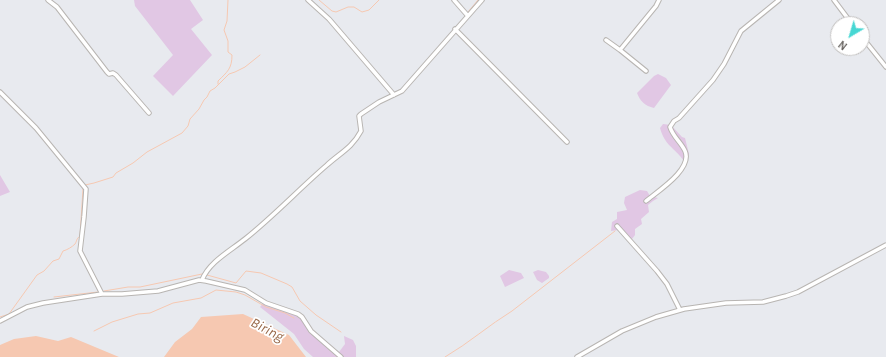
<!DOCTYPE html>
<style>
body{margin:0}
#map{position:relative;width:886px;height:357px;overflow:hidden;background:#e8eaef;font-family:Karla,sans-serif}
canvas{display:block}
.north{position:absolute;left:830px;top:16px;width:40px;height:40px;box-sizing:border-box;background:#fff;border:1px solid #c2c0bf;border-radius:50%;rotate:218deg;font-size:11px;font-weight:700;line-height:16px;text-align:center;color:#66625f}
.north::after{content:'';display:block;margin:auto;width:14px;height:18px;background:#46d7d3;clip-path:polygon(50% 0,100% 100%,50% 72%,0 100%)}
</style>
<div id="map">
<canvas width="886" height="357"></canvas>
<div class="north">N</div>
</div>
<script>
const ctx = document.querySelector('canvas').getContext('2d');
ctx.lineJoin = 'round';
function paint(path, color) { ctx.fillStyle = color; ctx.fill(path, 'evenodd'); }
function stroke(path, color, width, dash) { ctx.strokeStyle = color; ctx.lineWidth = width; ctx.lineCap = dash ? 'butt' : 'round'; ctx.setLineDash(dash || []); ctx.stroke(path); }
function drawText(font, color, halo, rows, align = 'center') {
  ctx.font = font + ' Karla,sans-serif'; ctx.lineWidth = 3.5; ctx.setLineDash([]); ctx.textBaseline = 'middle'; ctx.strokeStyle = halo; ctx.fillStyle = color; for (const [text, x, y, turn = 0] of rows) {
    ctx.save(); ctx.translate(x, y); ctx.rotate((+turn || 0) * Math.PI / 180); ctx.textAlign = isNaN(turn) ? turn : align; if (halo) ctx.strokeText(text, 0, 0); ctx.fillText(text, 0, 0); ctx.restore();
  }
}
const green = new Path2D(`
 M134,0H190L203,20L191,29L212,55L173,96L153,76L173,55L135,6Z
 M658,74L666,78L671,85L654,108C645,106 640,101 637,93L654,76Z
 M663,124L671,125L682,137L685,138L689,154L687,159L684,161C674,147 665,146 660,128Z
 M0,175L10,192L0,196Z
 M640,190L647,191L650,196L658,198L653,201L648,205L649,212L641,219L642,224L635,229V235L632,239L623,235L618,230L611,231L612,222L617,219V212L627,210L624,203L625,197Z
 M509,270L521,273L524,278L505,287L500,276Z
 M538,270L546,272L549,276V278L542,283L537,280L533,272Z
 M264,302L284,311H293L302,319L307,329L313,335L339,352L345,344L344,336L353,340L356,346V357H313L304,349L294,334L260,307Z`);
const water = new Path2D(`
 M243,314L289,335L306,357H164L175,342L192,329L201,317Z
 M36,336L58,341L71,337L119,357H0V345L14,339Z`);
const stream = new Path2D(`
 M319,0L332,11L336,12L348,7H354L362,12L369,10L379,0
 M468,12L478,0
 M218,84V81C227,72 232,69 232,55L228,52V41L224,30L227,21L228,0
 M85,185L94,183L113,177L116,173L133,163L147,152L182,133L188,126L190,119L199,109L204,100L207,97L210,91L215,88L229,74L235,72L245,67L260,55
 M207,275L236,283L246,271L261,273L287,284L292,287L300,301L316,315L341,332
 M104,291L128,287H140L202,274
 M54,297L98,292
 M0,317L9,314L37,275L44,271L53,261L59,259L63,251C67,250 72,247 75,244C77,241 76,239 80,236L83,189
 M94,331L112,322L138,314L150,313L173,303L201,298L216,290L236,292L245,295L266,307L285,313L294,318
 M445,357C469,343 489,325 512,311L615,231`);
const minor = new Path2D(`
 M48,0L57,7L107,72L109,74L113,73L116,75L149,113
 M308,0L329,19L394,95
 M454,0L468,16
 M834,0L852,24
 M455,29L567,142
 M862,37L886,67
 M606,40L620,50
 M646,71L620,50L656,6L659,0
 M0,92L36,128L86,189L84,217L80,251L102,294H122L158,291L199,280L206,281L245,290L266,303L298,314L302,317L311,331L341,357
 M646,201C658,191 693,169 685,151C681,142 673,137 670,127L674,121L679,118L713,80L724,64L741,31L779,0
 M617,226L657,271L667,284L680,310
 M202,280C209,262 230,251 245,239C274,216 299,189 327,165C340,153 352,148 361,131L359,116L361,114L379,102L402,91L482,0
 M0,321L27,307L43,303L102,294
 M577,357L622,331L656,317L684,309L726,303L763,302L786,296L798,292L886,245`);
const waterNames = [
 ["Biring",267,330,28]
];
paint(green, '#e1c7e4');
paint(water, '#f6c8b1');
stroke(stream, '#f6c8b1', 1);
stroke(minor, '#b8b5b2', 5.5);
stroke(minor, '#fff', 3.5);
drawText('italic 14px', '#976747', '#fff', waterNames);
</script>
